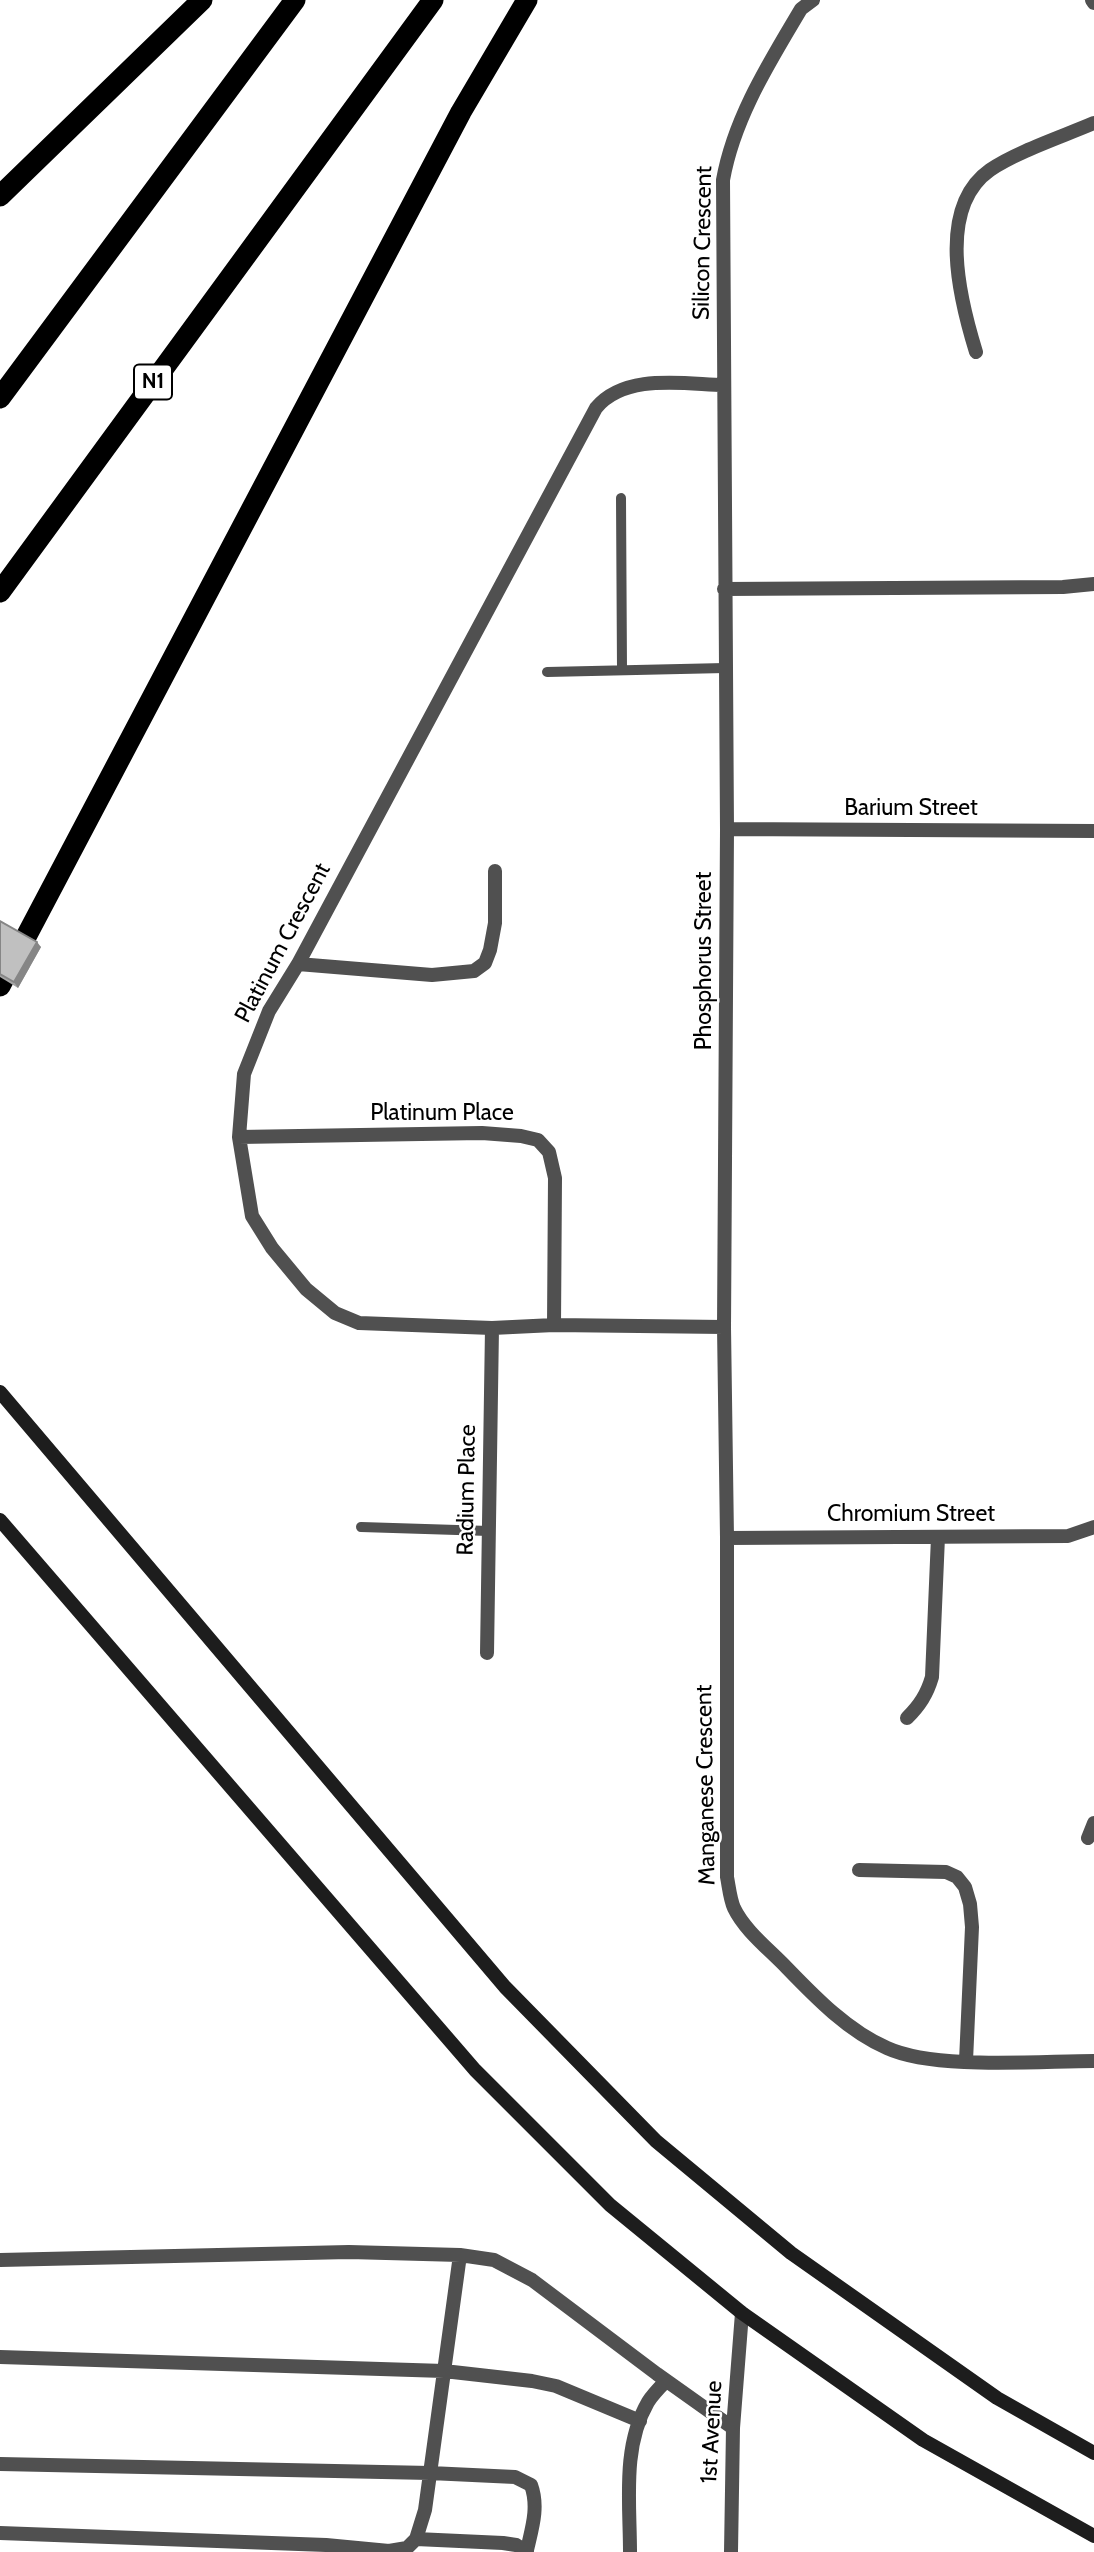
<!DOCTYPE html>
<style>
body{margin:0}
canvas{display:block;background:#fff}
</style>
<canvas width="1094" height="2552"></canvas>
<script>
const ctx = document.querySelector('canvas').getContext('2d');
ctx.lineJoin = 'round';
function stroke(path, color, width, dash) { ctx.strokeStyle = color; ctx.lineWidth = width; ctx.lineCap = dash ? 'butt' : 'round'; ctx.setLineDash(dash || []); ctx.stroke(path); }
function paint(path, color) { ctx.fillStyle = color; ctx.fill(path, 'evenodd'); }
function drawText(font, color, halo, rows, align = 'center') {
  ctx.font = font + ' Cabin,sans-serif'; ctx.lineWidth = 5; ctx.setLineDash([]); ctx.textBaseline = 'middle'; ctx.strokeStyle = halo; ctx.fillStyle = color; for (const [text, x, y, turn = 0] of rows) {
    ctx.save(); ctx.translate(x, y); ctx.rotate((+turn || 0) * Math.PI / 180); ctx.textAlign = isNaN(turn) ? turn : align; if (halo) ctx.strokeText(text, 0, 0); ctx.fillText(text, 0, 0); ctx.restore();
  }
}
const service = new Path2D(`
 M621,498L622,670
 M547,672L725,668
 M361,1527L489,1531`);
const minor = new Path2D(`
 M813,0L801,9C769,63 734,118 723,180L727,829L724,1327L727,1538V1877C729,1887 730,1899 734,1908C745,1931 770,1950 787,1968C816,1998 848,2031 887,2048C935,2070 1039,2061 1094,2061
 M1092,0L1094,3
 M976,352C960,300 936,208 990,170C1016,152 1064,136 1094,123
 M724,589L1063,587L1094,584
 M727,829L1094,831
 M298,964L432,975L474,971L485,963L490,950L495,923V871
 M239,1137L482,1133L521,1136L538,1140L549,1152L555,1178L554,1325
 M724,1327L554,1325L492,1328L359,1323L335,1313L306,1289L272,1248L252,1216L239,1137L244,1074L269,1011L298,964L596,408C625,373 683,384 724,385
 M727,1538L1068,1536L1094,1527
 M487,1653L492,1328
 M907,1718C920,1705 927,1694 932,1677L938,1537
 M1088,1838L1094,1823
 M859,1870L946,1872L957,1877L965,1887L970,1904L972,1927L966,2061
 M0,2260L349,2252L460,2255L494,2260L532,2280L657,2374L733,2428
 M0,2357L444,2371L532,2381L556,2386L640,2421
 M0,2464L430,2473L515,2477L531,2485C539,2507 532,2528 527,2550
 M0,2533L326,2545L389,2551L407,2548L416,2539L425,2510L460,2255
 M416,2539L503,2543L516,2545L527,2552
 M630,2552C630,2502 622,2447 648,2402C653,2394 660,2387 666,2381
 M731,2552L733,2428L742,2313`);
const secondary = new Path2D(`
 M0,1392L505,1987L656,2141L791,2253L997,2398L1094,2453
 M0,1520L475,2070L610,2205L742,2313L923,2440L1094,2536`);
const motorway = new Path2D(`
 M0,196L202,0
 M0,398L295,0
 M0,592L433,0
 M0,986L461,112L527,0`);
const wall = new Path2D(`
 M0,922L41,947L18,988L0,977Z`);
const shadedWall = new Path2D(`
 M37,942L41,947L18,988L14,982Z`);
const building = new Path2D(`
 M0,921L37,942L14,982L0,974Z`);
const shields = [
 [153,382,38]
];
const shieldNames = [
 ["N1",153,382]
];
const streetNames = [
 ["Silicon Crescent",703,243,-89],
 ["Barium Street",911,808],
 ["Platinum Crescent",283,943,-62],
 ["Phosphorus Street",704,961,-90],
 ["Platinum Place",442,1113],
 ["Radium Place",467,1490,-89],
 ["Chromium Street",911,1514],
 ["Manganese Crescent",706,1785,-91],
 ["1st Avenue",712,2432,-87]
];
stroke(service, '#505050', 10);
stroke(minor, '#505050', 14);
stroke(secondary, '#1d1d1d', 14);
stroke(motorway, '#000', 21);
paint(wall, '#a5a5a5');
paint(shadedWall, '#868686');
paint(building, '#c0c0c0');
stroke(building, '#868686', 2);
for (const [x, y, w] of shields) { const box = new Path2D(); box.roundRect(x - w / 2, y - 17.5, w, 35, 5); ctx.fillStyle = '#fff'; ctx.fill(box); stroke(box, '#000', 2); }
drawText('bold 21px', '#000', null, shieldNames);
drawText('23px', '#000', '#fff', streetNames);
</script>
